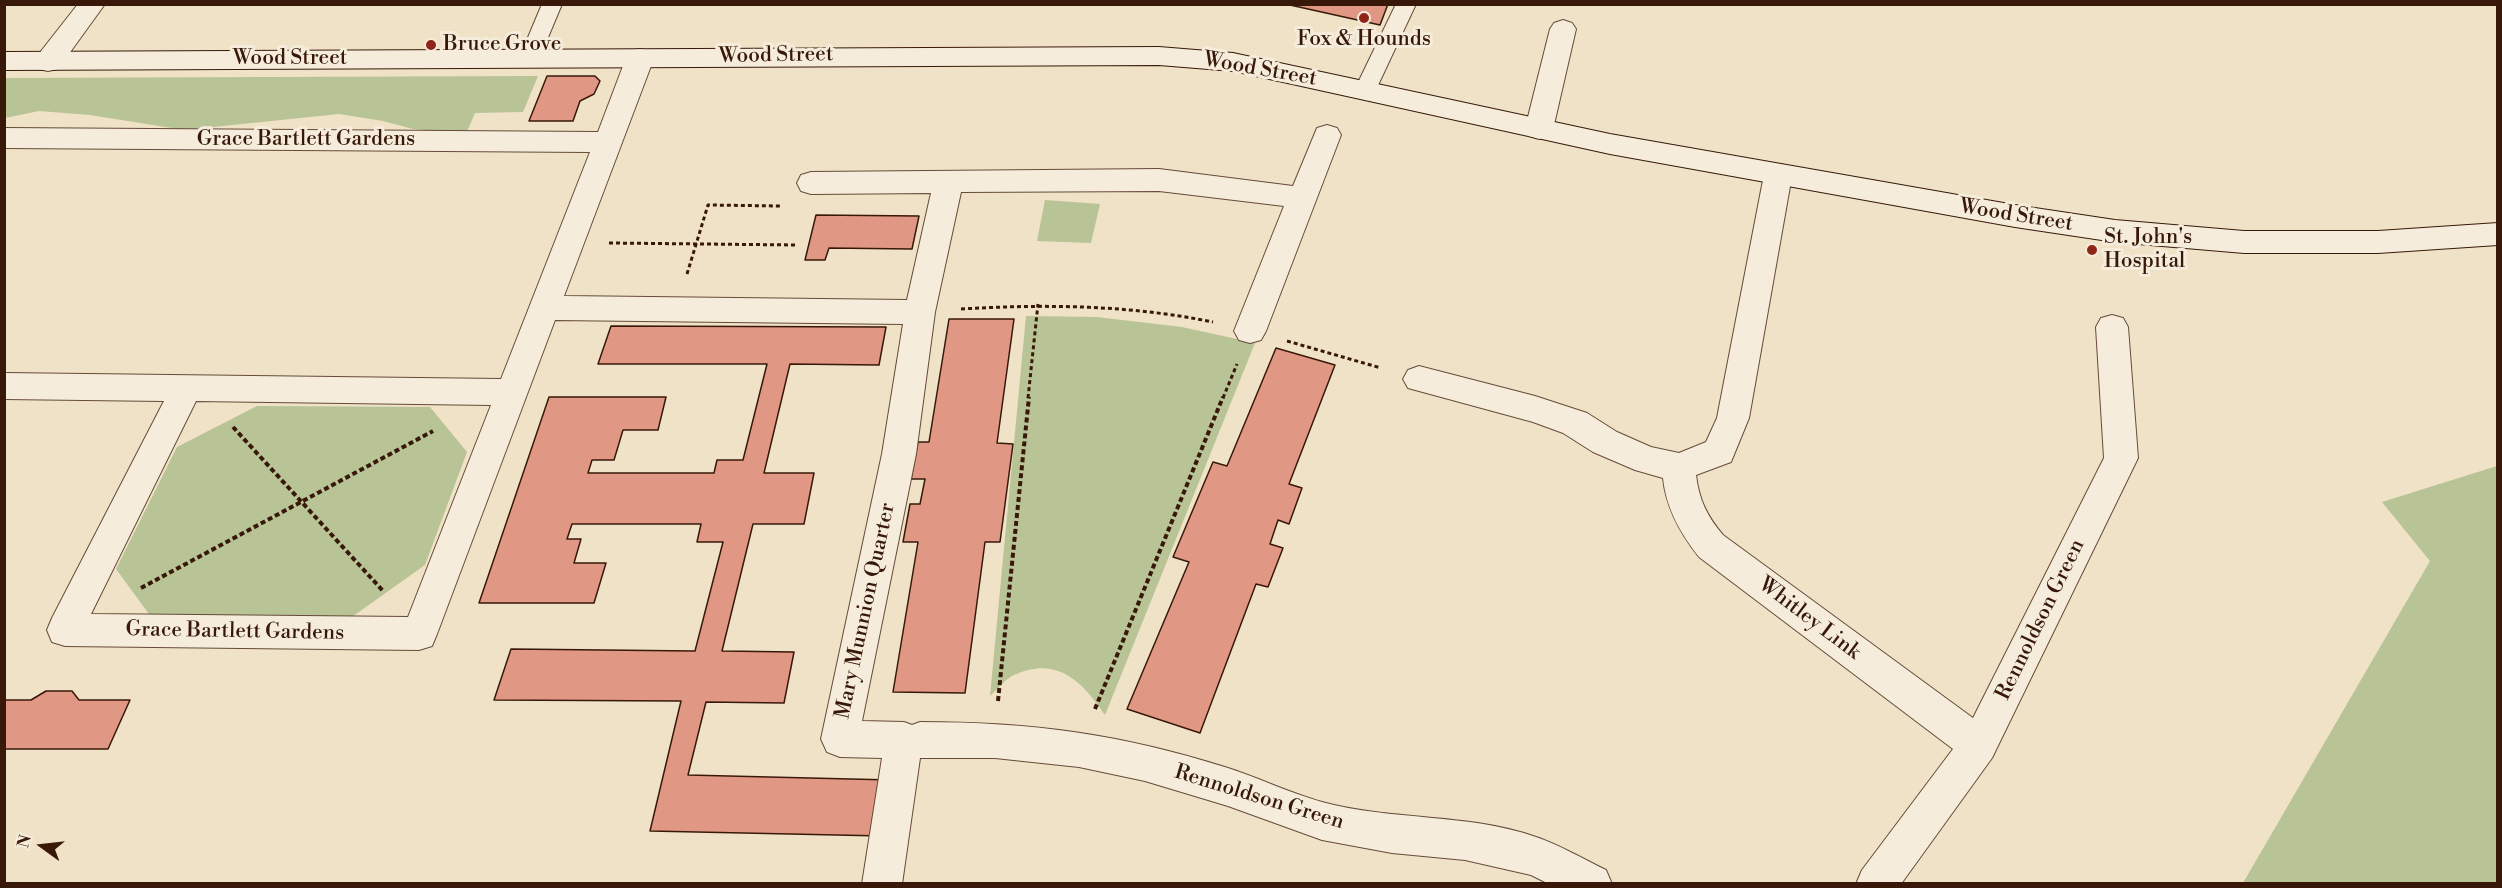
<!DOCTYPE html>
<style>
body{margin:0}
#map{position:relative;width:2502px;height:888px;overflow:hidden;background:#f0e2c7;font-family:"Libre Bodoni",serif}
canvas{display:block}
.frame{position:absolute;inset:0;border:6px solid #381909;pointer-events:none}
.north{position:absolute;left:12px;top:816px;width:60px;height:60px;-webkit-text-stroke:4px #f5ecdb;paint-order:stroke;rotate:285deg;font-size:16px;font-weight:700;line-height:24px;text-align:center;color:#381909}
.north::after{content:'';display:block;margin:auto;width:21px;height:27px;background:#381909;clip-path:polygon(50% 0,100% 100%,50% 72%,0 100%)}
</style>
<div id="map">
<canvas width="2502" height="888"></canvas>
<div class="frame"></div>
<div class="north">N</div>
</div>
<script>
const ctx = document.querySelector('canvas').getContext('2d');
ctx.lineJoin = 'round';
function paint(path, color) { ctx.fillStyle = color; ctx.fill(path, 'evenodd'); }
function stroke(path, color, width, dash) { ctx.strokeStyle = color; ctx.lineWidth = width; ctx.lineCap = dash ? 'butt' : 'round'; ctx.setLineDash(dash || []); ctx.stroke(path); }
function drawText(font, color, halo, rows, align = 'center') {
  ctx.font = font + ' "Libre Bodoni",serif'; ctx.lineWidth = 6; ctx.setLineDash([]); ctx.textBaseline = 'middle'; ctx.strokeStyle = halo; ctx.fillStyle = color; for (const [text, x, y, turn = 0] of rows) {
    ctx.save(); ctx.translate(x, y); ctx.rotate((+turn || 0) * Math.PI / 180); ctx.textAlign = isNaN(turn) ? turn : align; if (halo) ctx.strokeText(text, 0, 0); ctx.fillText(text, 0, 0); ctx.restore();
  }
}
const green = new Path2D(`
 M538,76L523,112L475,113L466,134L413,129L383,121L339,114L184,130L90,115L39,111L5,118L4,78Z
 M1045,200L1100,204L1091,243L1037,241Z
 M1026,316L1097,317L1182,327L1255,343L1105,715C1083,682 1057,655 1014,675C1005,679 997,690 990,696Z
 M257,406L430,407L467,452L425,565L349,619L149,614L116,569L177,447Z
 M2497,466V883H2243L2430,561L2382,502Z`);
const building = new Path2D(`
 M1388,4L1380,25L1290,5V4Z
 M547,76H595L600,81L594,94L580,101L573,121H529Z
 M816,215L919,216L912,249L829,248L825,260H805Z
 M949,319H1014L997,443L1013,444L1000,542H985L965,693L893,692L918,542H903L910,504H920L925,479H911L918,442H929Z
 M611,326L886,327L879,365L790,364L764,473H814L804,524H753L722,651L794,652L784,703L706,702L688,775L891,780L883,836L650,831L681,701L494,700L511,649L695,651L723,542H697L701,524H572L567,539H581L574,563H606L594,603H479L549,397H666L658,430H623L614,460H592L588,473H714L717,460H743L767,364H598Z
 M1276,348L1335,365L1289,484L1302,488L1289,524L1278,520L1270,544L1283,548L1268,587L1256,584L1200,733L1127,709L1189,562L1173,557L1213,462L1227,466Z
 M46,691H72L79,700H130L108,749H4V700H31Z`);
const pathFar1 = new Path2D(`
 M609,243L796,245
 M687,274L708,205L782,206
 M961,309C1046,304 1129,305 1213,322
 M1287,341L1381,368
 M1028,398L1038,304
 M1223,398L1237,364`);
const path = new Path2D(`
 M233,427L384,592
 M141,588L433,431
 M998,701L1029,397
 M1095,709L1223,397`);
const lane = new Path2D(`
 M542,4H562L539,59L536,64L529,66L522,64L519,59Z
 M1396,4H1416L1373,96L1365,98L1357,96L1354,91Z`);
const street = new Path2D(`
 M78,4H105L58,69L48,71L38,69L34,62L38,55Z
 M1563,20L1572,23L1576,29L1553,129L1549,136L1539,139L1529,136L1525,129L1550,29L1554,23Z
 M640,49L650,51L654,58L564,296L907,300L931,193L811,194L801,191L797,183L801,175L811,172L1159,169L1293,186L1317,128L1327,125L1337,128L1341,135L1266,331L1261,340L1250,343L1239,340L1234,331L1284,206L1159,191L961,192L935,312L916,454L862,721L904,722L912,725L920,722C1031,722 1121,734 1228,768C1259,778 1290,793 1322,802C1392,821 1468,813 1536,837C1560,845 1583,859 1606,870L1612,884H1549L1531,875L1465,860L1392,853L1322,840L1228,806L1145,781L1079,767L995,758H920L902,884H862L882,758L840,757L827,752L821,739L882,454L903,324L555,320L437,634L432,646L419,650L65,646L52,642L47,630L52,618L164,401L4,399V373L501,379L590,152L4,148V128L598,132L626,58L630,51ZM196,401L491,405L408,617L91,614Z
 M1778,164L1788,168L1792,175L1749,418L1731,462L1696,475C1699,500 1707,516 1723,535L1973,718L2104,458L2096,327L2101,318L2112,315L2123,318L2128,327L2138,458L1992,758L1901,884H1856L1862,870L1953,749L1699,557C1680,533 1666,508 1663,478L1635,470L1593,452L1563,433L1533,422L1408,388L1403,379L1408,370L1419,366L1535,396L1587,413L1617,432L1651,447L1679,453L1706,442L1717,418L1764,175L1768,168Z`);
const secondary = new Path2D(`
 M1159,47L1233,53L1610,134L2015,205L2115,220L2244,231H2378L2498,223V245L2378,253H2244L2115,242L2015,227L1610,154L1233,71L1159,65L4,70V52Z`);
const markers = [
 [1364,18,6,"#8f2418"],
 [431,45,6,"#8f2418"],
 [2092,250,6,"#8f2418"]
];
const poiNames = [
 ["Fox & Hounds",1364,40,"center"],
 ["Bruce Grove",443,45],
 ["St. John's",2104,238],
 ["Hospital",2104,262]
];
const streetNames = [
 ["Wood Street",776,56,-1],
 ["Wood Street",290,59],
 ["Wood Street",1260,70,10],
 ["Grace Bartlett Gardens",306,140],
 ["Wood Street",2016,216,9],
 ["Mary Munnion Quarter",866,611,-78],
 ["Whitley Link",1809,619,37],
 ["Rennoldson Green",2041,620,-64],
 ["Grace Bartlett Gardens",235,632,1],
 ["Rennoldson Green",1259,798,17]
];
paint(green, '#b8c396');
paint(building, '#e09885');
stroke(building, '#381909', 1.5);
stroke(lane, '#664b38', 2);
stroke(street, '#664b38', 2);
stroke(secondary, '#381909', 2);
stroke(pathFar1, '#381909', 3, [4, 3]);
stroke(path, '#381909', 4, [5, 3]);
paint(lane, '#f5ecdb');
paint(street, '#f5ecdb');
paint(secondary, '#f5ecdb');
for (const [x, y, r, color] of markers) { const dot = new Path2D(); dot.arc(x, y, r, 0, 2 * Math.PI); ctx.fillStyle = color; ctx.fill(dot); stroke(dot, '#f5ecdb', 2); }
drawText('21px', '#381909', '#f5ecdb', poiNames, 'left');
drawText('21px', '#381909', '#f5ecdb', streetNames);
</script>
